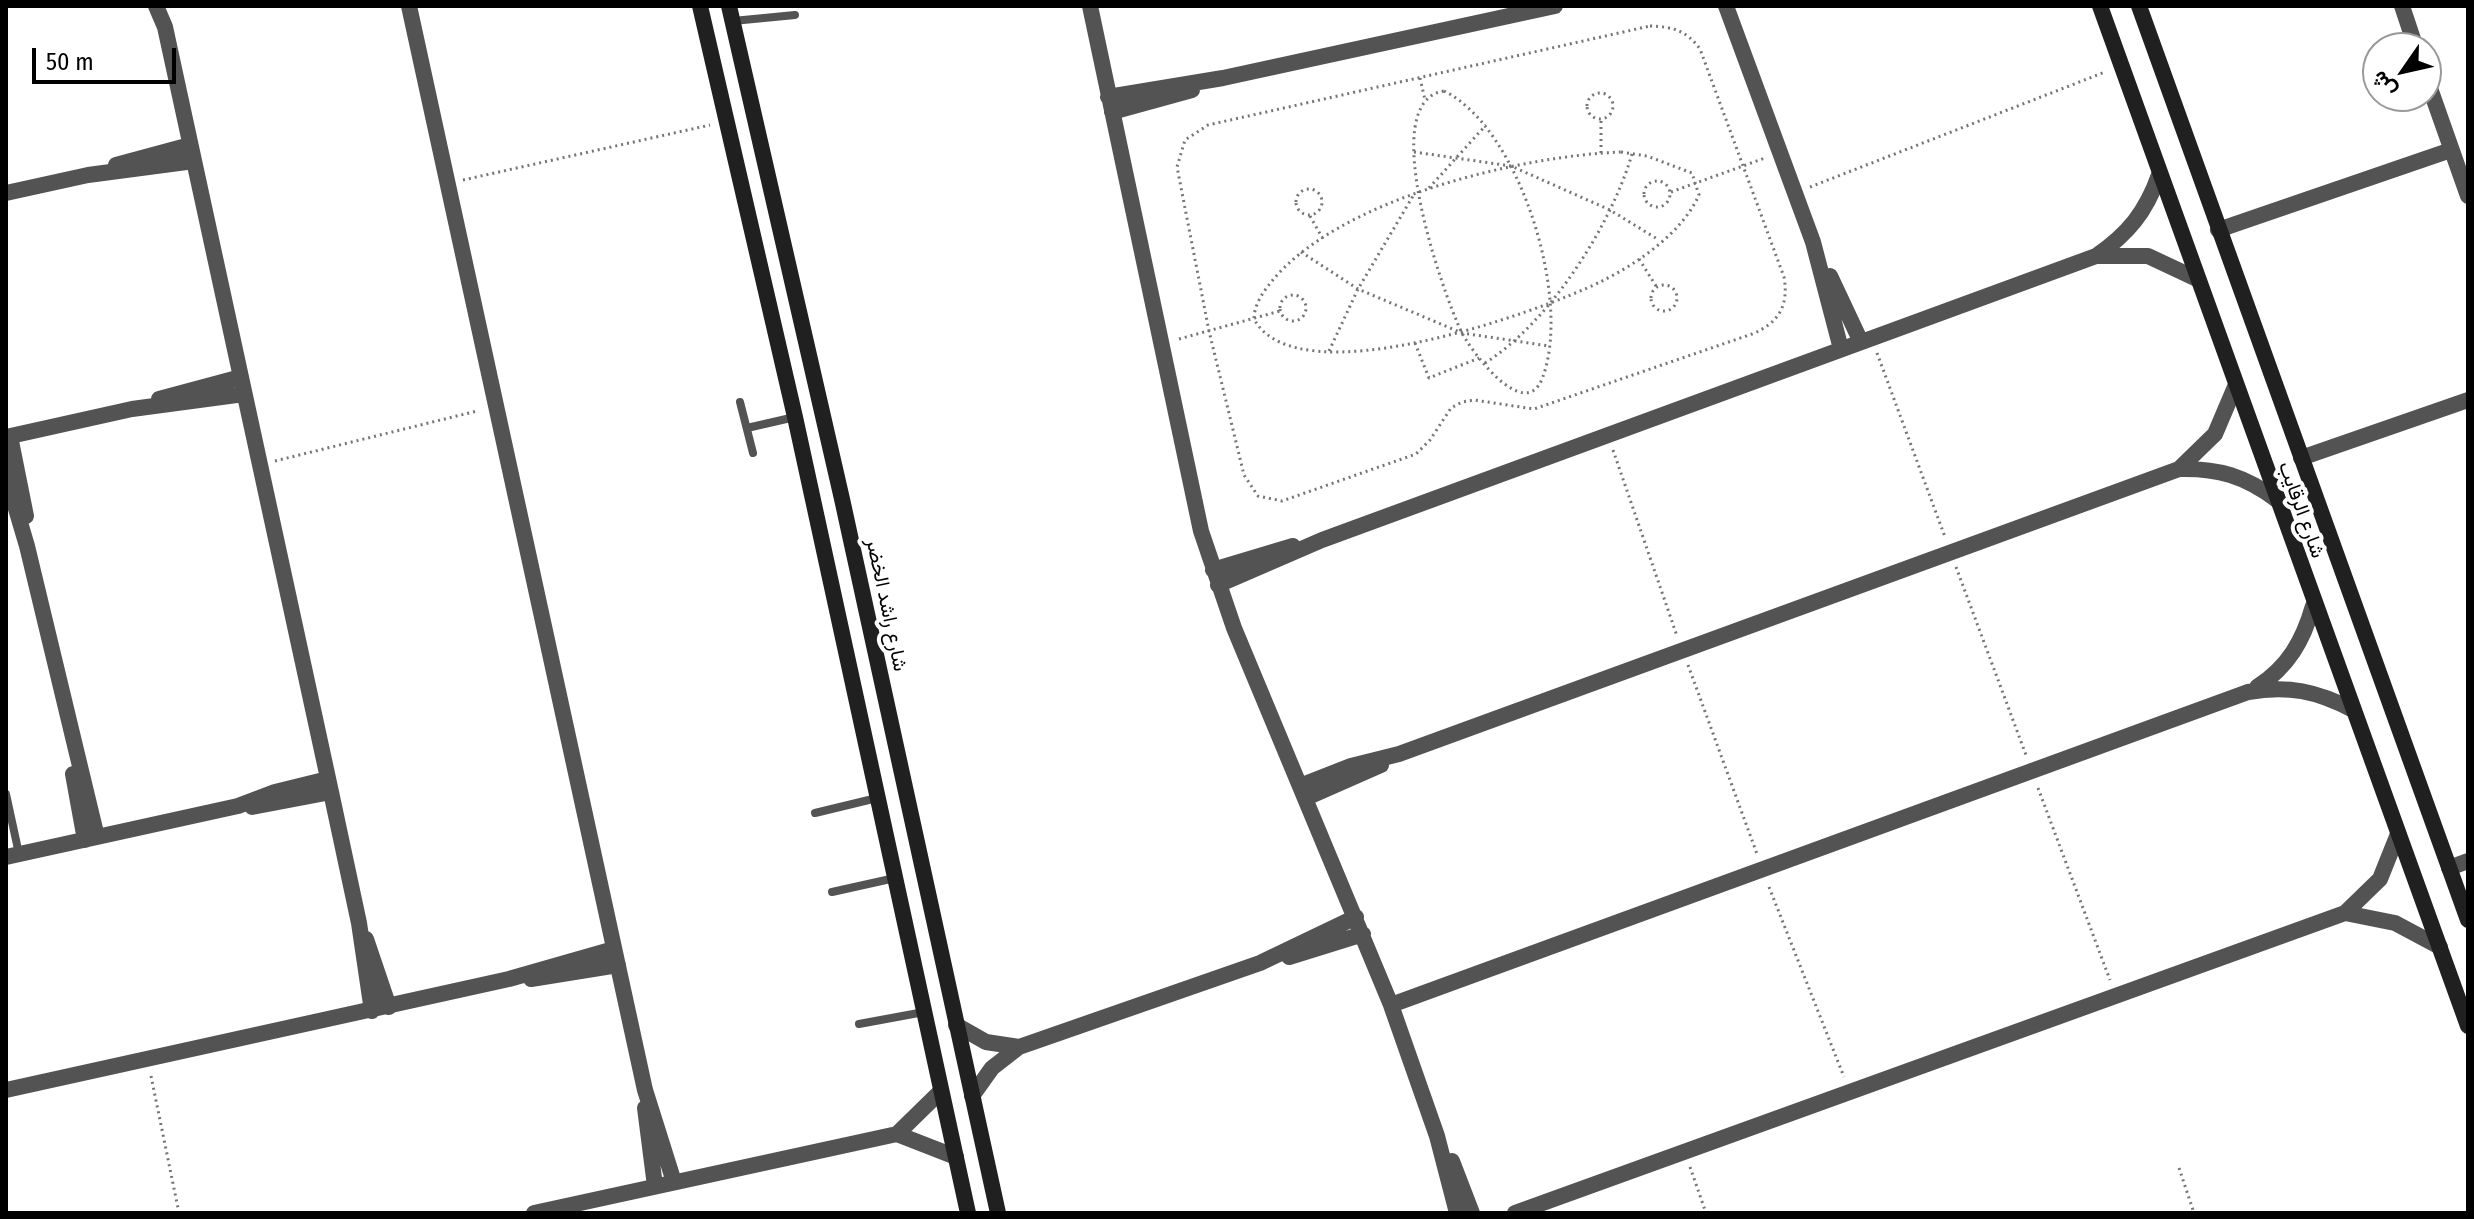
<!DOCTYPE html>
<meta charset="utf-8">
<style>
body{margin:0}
#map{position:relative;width:2474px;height:1219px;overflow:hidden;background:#fff;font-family:"Fira Sans Condensed",Vazirmatn,sans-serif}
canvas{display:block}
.frame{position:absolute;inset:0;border:8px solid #000;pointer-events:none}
.north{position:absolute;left:2362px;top:32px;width:80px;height:80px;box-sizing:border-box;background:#fff;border:2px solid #999;border-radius:50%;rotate:236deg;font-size:22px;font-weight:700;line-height:32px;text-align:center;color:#000}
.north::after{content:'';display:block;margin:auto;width:28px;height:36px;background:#000;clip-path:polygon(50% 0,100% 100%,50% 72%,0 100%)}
.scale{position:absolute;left:32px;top:48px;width:144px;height:36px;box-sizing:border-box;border:4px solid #000;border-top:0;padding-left:10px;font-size:24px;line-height:28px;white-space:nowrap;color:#000;-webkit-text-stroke:6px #fff;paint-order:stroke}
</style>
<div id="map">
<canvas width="2474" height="1219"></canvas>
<div class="frame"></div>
<div class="north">ش</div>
<div class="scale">50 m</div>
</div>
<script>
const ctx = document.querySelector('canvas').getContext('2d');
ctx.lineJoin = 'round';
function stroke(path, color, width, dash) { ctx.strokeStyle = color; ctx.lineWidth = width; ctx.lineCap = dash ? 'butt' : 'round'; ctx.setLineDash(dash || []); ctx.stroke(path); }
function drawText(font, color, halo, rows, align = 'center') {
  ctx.font = font + ' "Fira Sans Condensed",Vazirmatn,sans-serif'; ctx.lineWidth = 8; ctx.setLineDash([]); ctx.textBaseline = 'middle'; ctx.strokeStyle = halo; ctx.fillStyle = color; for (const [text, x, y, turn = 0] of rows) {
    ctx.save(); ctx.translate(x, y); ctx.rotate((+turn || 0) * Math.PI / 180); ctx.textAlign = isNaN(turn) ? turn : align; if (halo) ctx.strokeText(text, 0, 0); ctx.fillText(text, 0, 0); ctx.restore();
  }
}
const path = new Path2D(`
 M1650,26C1673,27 1686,30 1700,49L1784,277C1789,305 1779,323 1752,334L1534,409L1474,400L1462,402L1451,408L1430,440L1416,454L1282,501L1258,496L1244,475L1209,331L1177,167L1185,140L1208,125Z
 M1420,78L1425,100
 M1444,91C1520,128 1573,301 1542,379C1524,423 1470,350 1461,331C1443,293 1375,101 1444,91Z
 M1587 106a13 13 0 1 1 26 0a13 13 0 1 1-26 0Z
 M1414,152L1511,166L1610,210L1659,240
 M1621,152L1647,156L1692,173L1699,195C1682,233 1637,264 1600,282C1539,312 1297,399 1254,319C1254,305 1263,292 1272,281C1339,199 1519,156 1621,152Z
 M1601,153V121
 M463,180L710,125
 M1644 194a13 13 0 1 1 26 0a13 13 0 1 1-26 0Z
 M1810,187L2105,72
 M1429,188L1486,125
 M1296 202a13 13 0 1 1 26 0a13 13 0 1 1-26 0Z
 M1671,192L1765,158
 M1310,216L1323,239
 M1301,252L1358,289L1462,333L1549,346
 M1639,259L1656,286
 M1651 298a13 13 0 1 1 26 0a13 13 0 1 1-26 0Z
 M1280 308a13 13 0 1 1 26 0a13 13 0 1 1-26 0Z
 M1179,339L1280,311
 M1415,343L1429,378L1479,358
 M1329,351L1358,289L1413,196
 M1877,353L1945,537
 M1485,363C1549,323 1611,226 1632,154
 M1613,450L1677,636
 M275,461L477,411
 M1956,567L2026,755
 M1688,665L1757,854
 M2038,788L2110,980
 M1769,887L1844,1077
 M151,1076L179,1213
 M1690,1167L1706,1213
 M2179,1168L2194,1213`);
const lane = new Path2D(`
 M733,21L795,15
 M740,402L753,453
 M747,428L795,417
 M6,794L19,854
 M815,813L877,798
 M832,892L895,878
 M859,1024L924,1012`);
const street = new Path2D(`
 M156,6L165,27L331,792L359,923L372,1011
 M409,6L645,1090L674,1182
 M1090,6L1201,531L1234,628L1391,1005L1437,1136L1457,1213
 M1726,6L1813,242L1841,349
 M2402,6L2416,48
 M2426,77L2468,196
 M1108,97L1223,78L1555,6
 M1112,112L1192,90
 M116,165L190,145
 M6,193L88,175L194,161
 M2218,230L2451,150
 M2098,256H2148L2197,279
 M1830,276L1861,342
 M159,399L241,377
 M10,436L26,516
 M6,437L132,409L244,394
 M2301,458L2468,400
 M2179,469C2218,468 2245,476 2277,500
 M6,475L27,546L97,837
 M1213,570L1293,546
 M1218,585L1322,540L2096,256C2128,234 2146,212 2159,175
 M2257,687C2288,667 2303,641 2313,606
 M73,774L85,840
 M1300,786L1351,766L1399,754L2179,469L2215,434L2235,387
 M1306,798L1381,765
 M252,807L331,792
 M6,857L238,806L275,792L328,779
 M2449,868L2468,861
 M2345,913L2395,923L2440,947
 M366,939L389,1007
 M1289,957L1363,934
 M531,979L618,965
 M1391,1005L2248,692C2288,685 2317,691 2353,710
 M956,1025L986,1042L1019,1047
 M6,1090L509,979L614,949
 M972,1096L992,1068L1019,1047L1260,963L1356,917
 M645,1108L655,1186
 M897,1134L941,1091
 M1452,1161L1472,1213
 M534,1213L897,1134L956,1157
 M1515,1213L2345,913L2380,879L2398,834`);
const secondary = new Path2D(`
 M700,6L795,417L968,1213
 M729,6L842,499L998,1213
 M2100,6L2468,1026
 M2139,6L2468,920`);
const streetNames = [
 ["شارع الرقايب",2301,510,70],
 ["شارع راشد الخضر",886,605,78]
];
stroke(path, '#757575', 3, [2, 4]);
stroke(lane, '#535353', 8);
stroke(street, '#535353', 16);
stroke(secondary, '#202020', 16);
drawText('20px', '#000', '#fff', streetNames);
</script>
